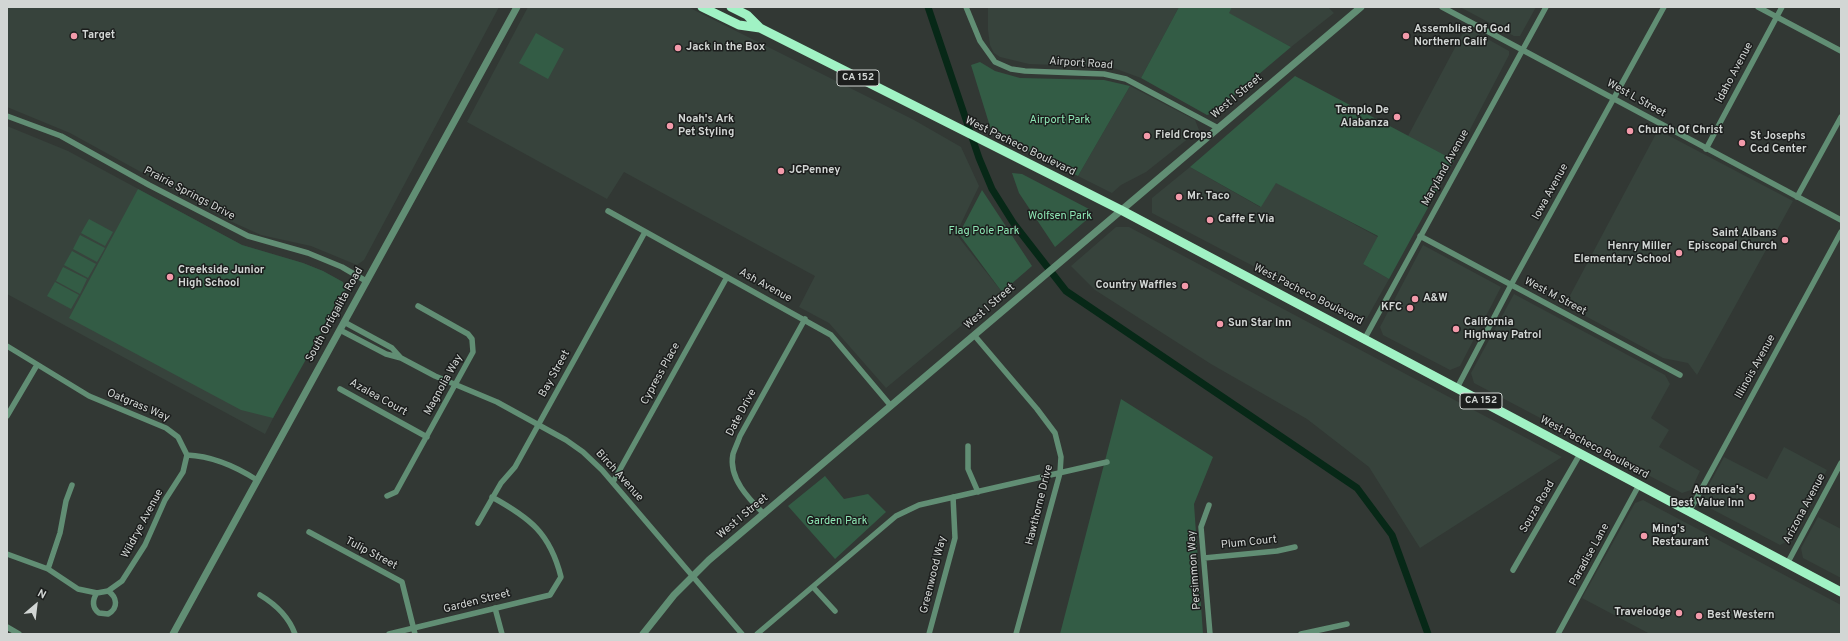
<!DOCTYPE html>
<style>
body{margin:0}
#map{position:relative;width:1848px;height:641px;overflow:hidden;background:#323834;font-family:Overpass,sans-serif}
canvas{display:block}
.frame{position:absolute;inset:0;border:8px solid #d2d6d4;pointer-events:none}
.north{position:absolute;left:16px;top:585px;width:40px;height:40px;-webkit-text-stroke:3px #1c1e1d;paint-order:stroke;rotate:28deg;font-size:11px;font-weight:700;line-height:16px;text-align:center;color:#d2d6d4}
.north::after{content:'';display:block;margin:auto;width:14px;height:18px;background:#d2d6d4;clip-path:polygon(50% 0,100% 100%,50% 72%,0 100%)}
</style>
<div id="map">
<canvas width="1848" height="641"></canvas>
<div class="frame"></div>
<div class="north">N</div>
</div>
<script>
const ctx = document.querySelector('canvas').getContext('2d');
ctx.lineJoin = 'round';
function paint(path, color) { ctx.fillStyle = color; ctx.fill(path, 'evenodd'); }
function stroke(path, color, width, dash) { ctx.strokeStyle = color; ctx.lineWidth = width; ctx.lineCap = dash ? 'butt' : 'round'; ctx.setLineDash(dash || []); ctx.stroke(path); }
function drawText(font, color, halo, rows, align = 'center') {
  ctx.font = font + ' Overpass,sans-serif'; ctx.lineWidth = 3; ctx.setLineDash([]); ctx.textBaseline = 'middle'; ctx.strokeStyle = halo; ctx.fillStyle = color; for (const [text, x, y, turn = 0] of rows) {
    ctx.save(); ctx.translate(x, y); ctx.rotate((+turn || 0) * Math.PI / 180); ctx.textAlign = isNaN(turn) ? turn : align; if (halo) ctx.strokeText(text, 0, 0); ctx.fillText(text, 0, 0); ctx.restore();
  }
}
const built = new Path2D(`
 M7,7H499L364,260L357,265L311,246L261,235L230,221L70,133L7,107Z
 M528,7H688L914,120L961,147L979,186L956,234L1002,292L886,388L829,323L799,307L815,276L624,172L607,199L467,122Z
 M988,7H1179L1141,78L1111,67L1029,64L1000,57L994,53L990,45L988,30Z
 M1232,7H1328L1334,13L1291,47L1228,13Z
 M1460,7H1536L1520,36H1514Z
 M1466,27L1509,51V55L1454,160L1408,136Z
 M1130,86L1195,120L1199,130L1146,172L1121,185L1112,193L1078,176Z
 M7,126L68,151L242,245L303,263L323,271L343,282L265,434L7,294Z
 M1658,130L1793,201L1697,375L1688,363L1663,358L1565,305Z
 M1190,167L1260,207L1276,182L1378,237L1363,264L1389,279L1367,318L1358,321L1152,213V198Z
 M1116,227H1129L1562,457L1420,548L1369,467L1307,419L1211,364L1095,290L1071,266Z
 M1423,245L1501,287L1460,366L1450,370L1383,335L1380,327Z
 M1514,294L1665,375L1670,384L1651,418L1669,430L1659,447L1700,471L1691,490L1682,493L1474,383L1471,373Z
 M1784,447L1827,470L1788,541L1780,545L1706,506L1703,496L1724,457L1767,479Z
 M1643,500L1841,605V634H1650L1582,598L1635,503Z
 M1818,517L1841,529V578L1803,558L1801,548Z`);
const green = new Path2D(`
 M1179,7H1232L1229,13L1291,47L1213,113L1207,115L1141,78Z
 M536,33L564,49L548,79L519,63Z
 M980,62L995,71L1020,78L1104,80L1130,86L1078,176L992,133L971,65Z
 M1295,76L1454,160L1389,279L1363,264L1378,236L1276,183L1261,207L1190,167Z
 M1012,173L1022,174L1089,209L1091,216L1055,247L1019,193Z
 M138,189L242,245L303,263L323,271L343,282L345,290L273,418L241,410L69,318Z
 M982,190L1032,266L1002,292L959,234Z
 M89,219L113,232L105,246L81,233Z
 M80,235L105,248L97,262L73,249Z
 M72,251L96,264L88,278L64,265Z
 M63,267L87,279L80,294L56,281Z
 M55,282L79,295L71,309L47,296Z
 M1121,399L1213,457L1194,504L1203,634H1060Z
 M825,476L844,499L868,494L886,512L835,559L788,506Z`);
const canal = new Path2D(`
 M928,7L979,158L992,189L1014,224L1066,291L1357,488L1392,535L1428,634`);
const minor = new Path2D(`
 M966,7L980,41L995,62L1011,69L1025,71L1104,74L1126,79L1218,128
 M1442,7L1841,220
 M1758,7L1841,51
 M7,116L61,136L149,185L248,236L308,253L342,267L366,281
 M1706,149L1782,7
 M1797,197L1841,117
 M608,211L831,335L891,406
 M1420,236L1680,375
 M344,322L392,348L401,358
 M340,330L386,354L401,358L435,376L497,402L566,440L583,452L602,470L742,634
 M974,335L1037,409L1055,433L1061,457L1060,473L1016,634
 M1365,338L1546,7
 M7,346L89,396L166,428L178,437L187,455
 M1457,388L1511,285L1664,7
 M340,389L427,437
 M7,416L37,365
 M968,446V469L978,492
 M187,455C213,456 235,466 257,480
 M613,482L727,277
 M387,496L396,492L473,352L472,339L468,334L418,306
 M1209,505L1201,527L1210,634
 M1689,512L1841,232
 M764,514C749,499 728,478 733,454C735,448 738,442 740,436L805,319
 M478,523L501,483L515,467L645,232
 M309,532L402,582L415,634
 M7,554L48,569L78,589L97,593L108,591L122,581L145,545L165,500L183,472L187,455
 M1204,558L1277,551L1295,547
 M1787,564L1841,463
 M48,569L60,533L66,501L72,485
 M1513,570L1580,454
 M813,587L835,611
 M97,593C92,600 92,608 99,613L108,614C119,608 117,597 108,591
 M260,595C275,604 289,617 295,634
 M495,608L502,634
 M7,627L19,634
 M389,634L550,595L561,577C550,533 530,518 492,497
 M757,634L896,516L919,505L1107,462
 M929,634L955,538L953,497
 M1301,634L1347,624
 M1558,634L1639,485`);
const tertiary = new Path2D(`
 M173,634L517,7
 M643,634L674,595L709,560L1361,7`);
const trunk = new Path2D(`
 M702,7L739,25L760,28
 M731,7L747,15L760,28L1121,210L1841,592`);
const markers = [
 [74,36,4,"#f39aaa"],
 [1406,36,4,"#f39aaa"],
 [678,48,4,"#f39aaa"],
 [1397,117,4,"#f39aaa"],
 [670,126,4,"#f39aaa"],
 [1630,131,4,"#f39aaa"],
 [1147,136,4,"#f39aaa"],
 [1742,143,4,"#f39aaa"],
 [781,171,4,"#f39aaa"],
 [1179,197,4,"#f39aaa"],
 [1210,220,4,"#f39aaa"],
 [1785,240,4,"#f39aaa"],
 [1679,253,4,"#f39aaa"],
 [170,277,4,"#f39aaa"],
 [1185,286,4,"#f39aaa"],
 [1415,299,4,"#f39aaa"],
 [1410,308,4,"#f39aaa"],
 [1220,324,4,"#f39aaa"],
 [1456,329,4,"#f39aaa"],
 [1752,497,4,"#f39aaa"],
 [1644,536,4,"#f39aaa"],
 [1679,613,4,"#f39aaa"],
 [1699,616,4,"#f39aaa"]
];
const shields = [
 [858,78,42],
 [1481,401,42]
];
const shieldNames = [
 ["CA 152",858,78],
 ["CA 152",1481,401]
];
const poiNames = [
 ["Assemblies Of God",1414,30],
 ["Northern Calif",1414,43],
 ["Target",82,36],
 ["Jack in the Box",686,48],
 ["Templo De",1389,111,"right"],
 ["Alabanza",1389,124,"right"],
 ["Noah's Ark",678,120],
 ["Pet Styling",678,133],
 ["Church Of Christ",1638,131],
 ["Field Crops",1155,136],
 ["St Josephs",1750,137],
 ["Ccd Center",1750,150],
 ["JCPenney",789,171],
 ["Mr. Taco",1187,197],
 ["Caffe E Via",1218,220],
 ["Saint Albans",1777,234,"right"],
 ["Episcopal Church",1777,247,"right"],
 ["Henry Miller",1671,247,"right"],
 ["Elementary School",1671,260,"right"],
 ["Creekside Junior",178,271],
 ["High School",178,284],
 ["Country Waffles",1177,286,"right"],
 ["A&W",1423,299],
 ["KFC",1402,308,"right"],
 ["California",1464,323],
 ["Highway Patrol",1464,336],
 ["Sun Star Inn",1228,324],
 ["America's",1744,491,"right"],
 ["Best Value Inn",1744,504,"right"],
 ["Ming's",1652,530],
 ["Restaurant",1652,543],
 ["Travelodge",1671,613,"right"],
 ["Best Western",1707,616]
];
const streetNames = [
 ["Airport Road",1081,64,4],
 ["Idaho Avenue",1735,73,-62],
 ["West I Street",1237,97,-40],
 ["West L Street",1636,99,29],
 ["West Pacheco Boulevard",1020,147,26],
 ["Maryland Avenue",1446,168,-61],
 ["Iowa Avenue",1551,192,-61],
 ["Prairie Springs Drive",189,194,28],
 ["Ash Avenue",765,286,29],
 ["West Pacheco Boulevard",1308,295,27],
 ["West M Street",1555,297,28],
 ["West I Street",990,307,-41],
 ["South Ortigalita Road",335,315,-61],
 ["Illinois Avenue",1756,367,-61],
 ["Bay Street",555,374,-61],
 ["Cypress Place",661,374,-61],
 ["Magnolia Way",444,385,-61],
 ["Azalea Court",378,398,29],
 ["Oatgrass Way",138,406,23],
 ["Date Drive",742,413,-62],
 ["West Pacheco Boulevard",1594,448,28],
 ["Birch Avenue",619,476,48],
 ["Hawthorne Drive",1040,505,-76],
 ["Souza Road",1538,507,-60],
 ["Arizona Avenue",1805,509,-62],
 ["West I Street",743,517,-40],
 ["Wildrye Avenue",143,524,-62],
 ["Plum Court",1249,543,-6],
 ["Tulip Street",371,554,28],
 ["Paradise Lane",1590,555,-61],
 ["Persimmon Way",1195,570,-94],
 ["Greenwood Way",934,575,-76],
 ["Garden Street",477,602,-14]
];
const parkNames = [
 ["Airport Park",1060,121],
 ["Wolfsen Park",1060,217],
 ["Flag Pole Park",984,232],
 ["Garden Park",837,522]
];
paint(built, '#37433c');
paint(green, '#335c45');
stroke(canal, '#072817', 7);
stroke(minor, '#618e74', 5.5);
stroke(tertiary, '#618e74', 7);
stroke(trunk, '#a0f2c4', 9);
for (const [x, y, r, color] of markers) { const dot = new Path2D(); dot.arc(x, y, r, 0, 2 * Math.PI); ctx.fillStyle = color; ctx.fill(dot); stroke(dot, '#1c1e1d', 1.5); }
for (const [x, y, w] of shields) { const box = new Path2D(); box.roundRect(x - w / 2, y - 8, w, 16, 3); ctx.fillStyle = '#1c1e1d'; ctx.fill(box); stroke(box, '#d2d6d4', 1); }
drawText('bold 10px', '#d2d6d4', null, shieldNames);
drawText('bold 11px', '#d2d6d4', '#1c1e1d', poiNames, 'left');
drawText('11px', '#d2d6d4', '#1c1e1d', streetNames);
drawText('11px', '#8ee7b5', '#1c1e1d', parkNames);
</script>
